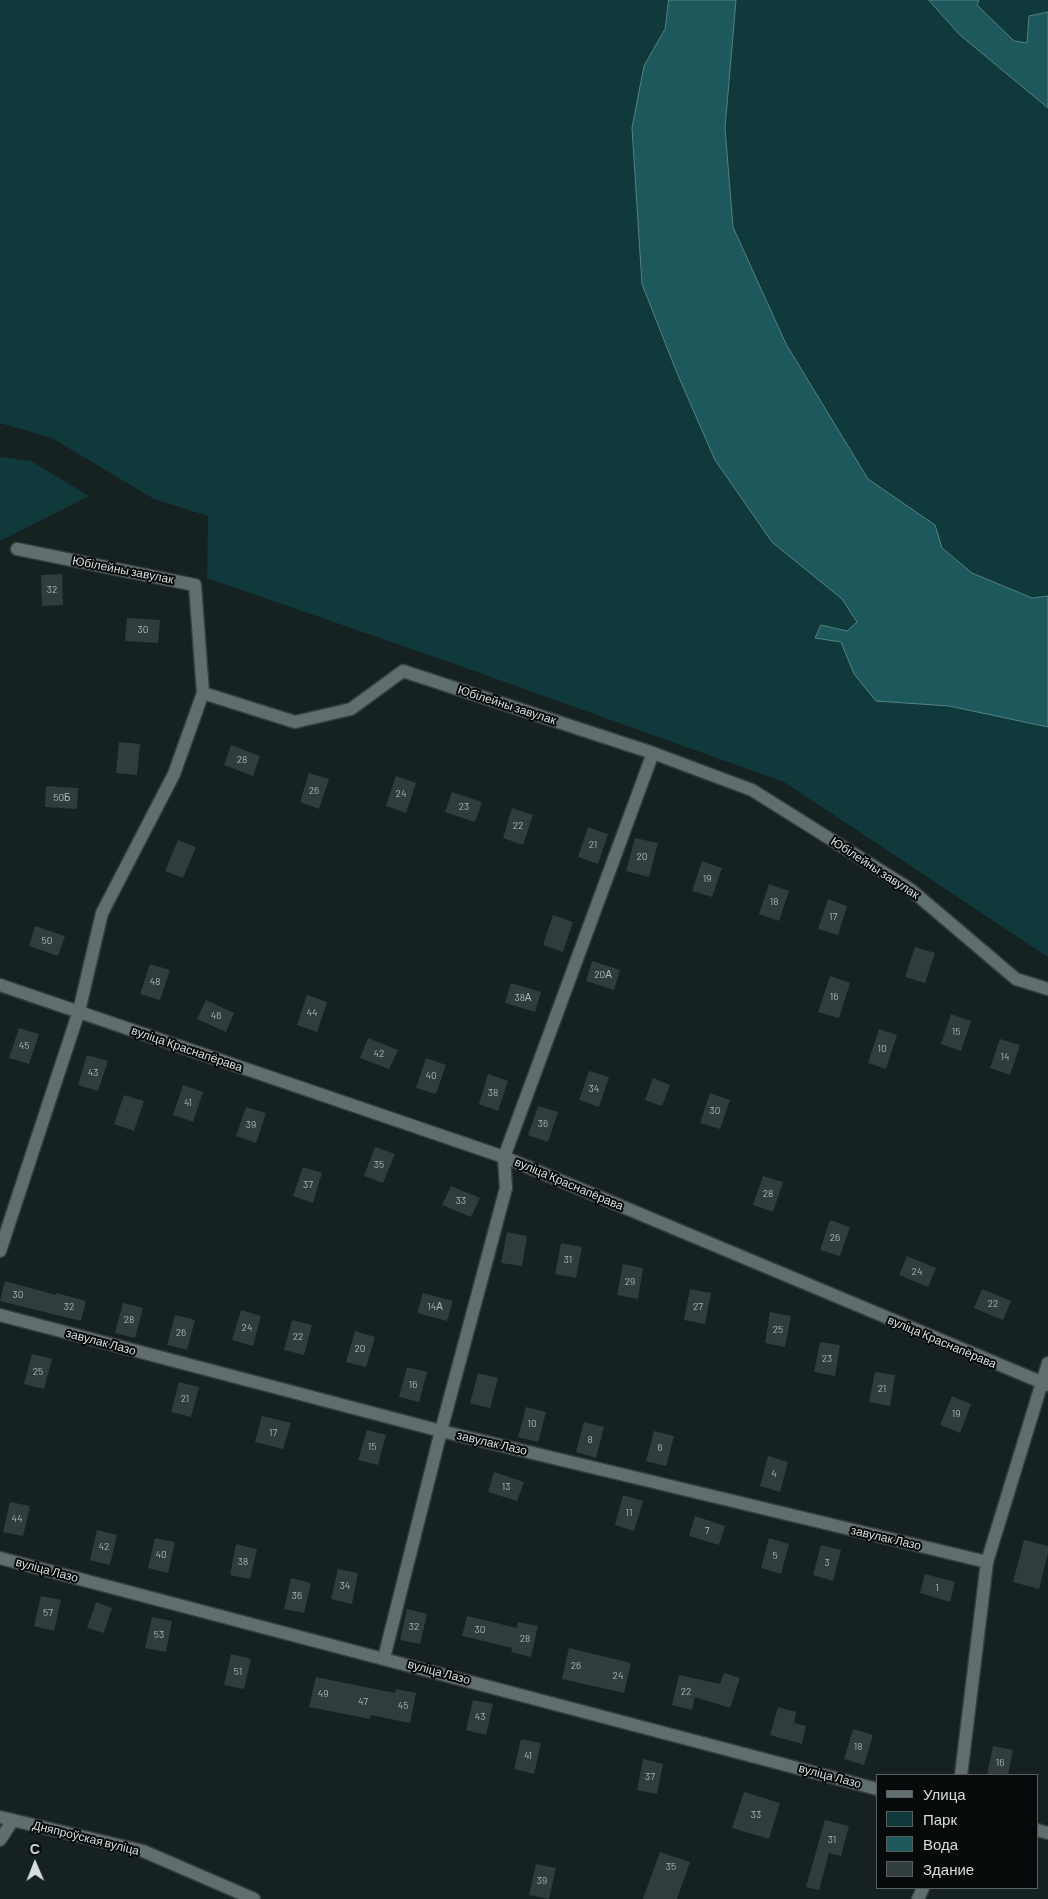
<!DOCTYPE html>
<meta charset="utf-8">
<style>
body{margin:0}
#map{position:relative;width:1048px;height:1899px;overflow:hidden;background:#162122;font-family:Barlow,sans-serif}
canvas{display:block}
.legend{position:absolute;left:876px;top:1774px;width:162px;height:115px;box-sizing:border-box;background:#060a0a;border:1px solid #5a5f5f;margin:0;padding:6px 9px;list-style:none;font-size:15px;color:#d7dede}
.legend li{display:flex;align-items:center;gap:10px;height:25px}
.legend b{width:25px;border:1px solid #5a5f5f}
.north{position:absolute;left:10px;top:1839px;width:50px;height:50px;-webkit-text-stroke:4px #060a0a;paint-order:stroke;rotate:359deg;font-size:14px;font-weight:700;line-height:20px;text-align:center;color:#d7dede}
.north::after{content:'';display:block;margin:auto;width:18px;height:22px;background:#d7dede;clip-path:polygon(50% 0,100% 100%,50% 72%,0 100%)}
</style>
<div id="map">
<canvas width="1048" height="1899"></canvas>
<ul class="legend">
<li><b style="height:6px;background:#616e6e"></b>Улица</li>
<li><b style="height:14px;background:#0f393b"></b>Парк</li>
<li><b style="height:14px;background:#1d595c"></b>Вода</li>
<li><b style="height:14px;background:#303c3d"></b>Здание</li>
</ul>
<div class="north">С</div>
</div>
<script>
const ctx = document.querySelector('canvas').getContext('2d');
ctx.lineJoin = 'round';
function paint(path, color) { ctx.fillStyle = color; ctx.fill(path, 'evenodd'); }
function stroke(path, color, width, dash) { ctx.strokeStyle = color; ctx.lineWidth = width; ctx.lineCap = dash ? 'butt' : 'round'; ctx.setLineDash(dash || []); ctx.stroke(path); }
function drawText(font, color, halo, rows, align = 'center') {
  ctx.font = font + ' Barlow,sans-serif'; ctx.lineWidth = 4; ctx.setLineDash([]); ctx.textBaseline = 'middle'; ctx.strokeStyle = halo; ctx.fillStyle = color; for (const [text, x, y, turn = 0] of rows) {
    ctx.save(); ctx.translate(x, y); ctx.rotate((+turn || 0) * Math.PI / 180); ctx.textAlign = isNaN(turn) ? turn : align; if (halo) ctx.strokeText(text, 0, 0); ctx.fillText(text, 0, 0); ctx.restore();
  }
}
const green = new Path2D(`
 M0,0H1048V957L784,782L449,662L207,578L208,516L154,499L52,438L0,423Z
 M0,457L31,461L89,496L0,541Z`);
const water = new Path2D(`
 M669,0H736L725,128L733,227L786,344L868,479L935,525L942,548L972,573L1032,598L1048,596V727L949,706L876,701L854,674L841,642L815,638L821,625L847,631L857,622L842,599L772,542L715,460L677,373L642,284L632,128L644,66L665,29Z
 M929,0H979L977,5L1014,41L1027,43L1029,16L1048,12V108L960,35Z`);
const building = new Path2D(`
 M62,574L63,605L42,606L41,575Z
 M127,618L160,620L158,643L125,641Z
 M119,742L140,744L137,775L116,773Z
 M231,745L260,756L253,776L224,765Z
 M309,773L329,779L319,809L300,802Z
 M396,776L416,783L406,813L386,806Z
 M46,786L78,788L77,809L45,807Z
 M452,792L482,802L475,822L445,812Z
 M512,808L533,815L523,845L503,838Z
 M588,827L608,834L598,864L578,857Z
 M635,838L658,843L649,877L626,871Z
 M178,840L196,847L183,878L165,871Z
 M702,861L722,868L712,897L692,891Z
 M769,884L789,891L779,921L759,914Z
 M828,899L847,906L838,935L818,929Z
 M553,915L573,922L563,952L543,945Z
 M35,926L65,936L58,956L29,946Z
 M915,947L935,953L925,983L905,977Z
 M592,961L620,970L614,990L586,981Z
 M150,964L170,970L160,1000L140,994Z
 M830,976L850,983L839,1018L818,1012Z
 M511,983L541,992L535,1012L505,1003Z
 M307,995L327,1002L317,1032L297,1025Z
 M206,1000L234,1013L226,1032L197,1019Z
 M951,1014L971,1021L961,1051L941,1044Z
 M19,1028L39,1034L29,1064L9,1058Z
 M879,1029L897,1035L886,1069L868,1063Z
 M368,1038L398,1050L389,1069L360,1058Z
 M1000,1039L1020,1045L1010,1075L990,1068Z
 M87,1055L108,1061L98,1091L78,1085Z
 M426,1058L446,1065L436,1094L416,1088Z
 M589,1071L609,1077L599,1107L579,1100Z
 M488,1074L508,1081L498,1111L479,1104Z
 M653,1078L670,1085L662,1106L645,1100Z
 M183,1085L203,1092L193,1122L173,1115Z
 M710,1093L730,1100L720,1129L700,1123Z
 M124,1095L144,1101L134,1131L114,1124Z
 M538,1106L558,1112L548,1142L528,1135Z
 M246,1107L266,1113L256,1143L236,1136Z
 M375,1147L395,1154L383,1183L364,1176Z
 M303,1167L322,1173L313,1203L293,1196Z
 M763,1176L783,1182L773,1212L753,1205Z
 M451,1186L480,1198L471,1217L442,1205Z
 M830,1220L850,1227L840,1256L820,1250Z
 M507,1232L527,1236L522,1266L501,1263Z
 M561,1243L582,1247L576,1278L555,1274Z
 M907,1256L936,1268L928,1287L899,1275Z
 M623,1264L643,1268L638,1299L617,1295Z
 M5,1281L56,1295V1293L86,1301L81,1321L0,1301Z
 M690,1289L711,1293L705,1324L684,1320Z
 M982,1289L1011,1301L1003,1320L974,1308Z
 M423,1293L453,1301L447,1321L417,1313Z
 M123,1303L143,1308L135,1338L115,1333Z
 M241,1310L261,1316L253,1346L232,1340Z
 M770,1312L791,1316L785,1347L765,1343Z
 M175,1315L195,1320L187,1350L167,1345Z
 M292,1320L312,1325L304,1355L284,1350Z
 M355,1331L375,1337L366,1367L346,1362Z
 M820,1342L840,1345L835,1376L814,1372Z
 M32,1354L52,1359L44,1389L24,1384Z
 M407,1367L427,1372L419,1402L399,1397Z
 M875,1372L895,1375L890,1406L869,1402Z
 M478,1373L498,1378L490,1408L470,1403Z
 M179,1382L199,1387L191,1417L171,1412Z
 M952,1396L971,1404L960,1433L940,1425Z
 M526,1407L546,1412L538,1442L518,1437Z
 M262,1416L291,1423L283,1449L255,1442Z
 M584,1422L604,1427L596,1458L576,1452Z
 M367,1430L386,1435L378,1465L358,1460Z
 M654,1431L674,1436L666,1466L646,1461Z
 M768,1456L788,1462L780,1492L760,1486Z
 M494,1472L524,1482L517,1501L488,1492Z
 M623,1495L643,1501L634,1531L615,1525Z
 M10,1502L30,1506L23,1536L3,1532Z
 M695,1516L725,1526L719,1545L689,1536Z
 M97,1530L117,1535L110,1565L90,1560Z
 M155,1538L175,1542L168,1573L148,1568Z
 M769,1538L789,1544L781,1574L761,1568Z
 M1024,1540L1048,1546V1553L1039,1589L1013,1582Z
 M236,1544L257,1549L250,1579L230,1575Z
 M821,1545L841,1550L833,1581L813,1575Z
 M338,1569L358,1573L352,1604L331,1599Z
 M925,1574L955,1582L950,1602L920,1593Z
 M291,1578L311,1583L304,1613L284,1609Z
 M41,1596L61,1600L54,1631L34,1626Z
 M96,1602L112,1608L104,1633L87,1628Z
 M407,1609L427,1614L420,1644L400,1640Z
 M467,1616L517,1628L518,1622L538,1626L531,1657L511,1652L512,1648L462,1636Z
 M152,1617L172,1621L166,1652L145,1648Z
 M569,1648L631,1663L624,1693L562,1679Z
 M231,1654L251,1659L244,1689L224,1685Z
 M724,1673L740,1678L730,1708L695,1697L692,1710L672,1705L679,1675L720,1684Z
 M316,1677L395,1693L396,1689L416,1693L410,1723L371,1715L370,1719L309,1707Z
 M473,1700L493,1704L486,1735L466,1730Z
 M778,1707L796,1712L794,1723L806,1726L802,1744L770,1735Z
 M853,1729L873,1735L864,1765L844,1759Z
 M521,1739L541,1743L534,1774L514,1769Z
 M993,1746L1013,1750L1008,1775H987Z
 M643,1759L663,1764L657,1794L637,1790Z
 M744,1792L780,1803L769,1839L732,1828Z
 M825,1820L849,1826L841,1856L829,1853L819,1890L806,1887Z
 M660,1852L690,1862L677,1899H643Z
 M536,1864L556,1868L549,1899L529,1895Z`);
const street = new Path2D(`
 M17,549L195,585L203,693L295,722L351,709L403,671L653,753L752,790L910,889L1016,979L1048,989
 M0,985L504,1157L1048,1385
 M0,1251L79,1011L102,913L174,774L203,693
 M0,1315L441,1431L987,1562
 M384,1658L441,1431L506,1188L504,1157L653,753
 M961,1775L987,1562L1048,1363
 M0,1817L143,1851L254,1899
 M0,1840L13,1820
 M918,1899L923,1888`);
const secondary = new Path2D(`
 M0,1558L877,1789
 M1037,1830L1048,1833`);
const numberNames = [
 ["32",52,590],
 ["30",143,630],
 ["28",242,760],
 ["26",314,791],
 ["24",401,794],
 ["50Б",62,798],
 ["23",464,807],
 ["22",518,826],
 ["21",593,845],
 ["20",642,857],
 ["19",707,879],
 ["18",774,902],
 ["17",833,917],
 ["50",47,941],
 ["20А",603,975],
 ["48",155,982],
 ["16",834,997],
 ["38А",523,998],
 ["44",312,1013],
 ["46",216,1016],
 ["15",956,1032],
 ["45",24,1046],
 ["10",882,1049],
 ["42",379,1054],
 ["14",1005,1057],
 ["43",93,1073],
 ["40",431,1076],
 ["34",594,1089],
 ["38",493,1093],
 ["41",188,1103],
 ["30",715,1111],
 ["36",543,1124],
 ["39",251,1125],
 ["35",379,1165],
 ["37",308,1185],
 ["28",768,1194],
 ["33",461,1201],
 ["26",835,1238],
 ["31",568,1260],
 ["24",917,1272],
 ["29",630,1282],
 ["30",18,1295],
 ["22",993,1304],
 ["32",69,1307],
 ["14А",435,1307],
 ["27",698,1307],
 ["28",129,1320],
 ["24",247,1328],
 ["25",778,1330],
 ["26",181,1333],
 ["22",298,1337],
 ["20",360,1349],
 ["23",827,1359],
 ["25",38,1372],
 ["16",413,1385],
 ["21",882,1389],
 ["21",185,1399],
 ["19",956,1414],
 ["10",532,1424],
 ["17",273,1433],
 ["8",590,1440],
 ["15",372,1447],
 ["6",660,1448],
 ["4",774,1474],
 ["13",506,1487],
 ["11",629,1513],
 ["44",17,1519],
 ["7",707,1531],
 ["42",104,1547],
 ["40",161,1555],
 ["5",775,1556],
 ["38",243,1562],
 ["3",827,1563],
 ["34",345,1586],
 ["1",937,1588],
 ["36",297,1596],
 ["57",48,1613],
 ["32",414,1627],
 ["30",480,1630],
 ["53",159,1635],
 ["28",525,1639],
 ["26",576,1666],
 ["51",238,1672],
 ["24",618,1676],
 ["22",686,1692],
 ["49",323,1694],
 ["47",363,1702],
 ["45",403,1706],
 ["43",480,1717],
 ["18",858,1747],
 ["41",528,1756],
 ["16",1000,1763],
 ["37",650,1777],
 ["33",756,1815],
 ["31",832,1840],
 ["35",671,1867],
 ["39",542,1881]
];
const streetNames = [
 ["Юбілейны завулак",123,570,11],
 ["Юбілейны завулак",507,705,18],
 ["Юбілейны завулак",875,868,33],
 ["вуліца Краснапёрава",187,1049,19],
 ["вуліца Краснапёрава",569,1184,23],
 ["завулак Лазо",101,1342,15],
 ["вуліца Краснапёрава",942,1342,23],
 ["завулак Лазо",492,1443,13],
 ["завулак Лазо",886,1538,13],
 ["вуліца Лазо",47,1570,15],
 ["вуліца Лазо",439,1672,15],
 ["вуліца Лазо",830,1776,15],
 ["Дняпроўская вуліца",86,1838,14]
];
paint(green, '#0f393b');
paint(water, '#1d595c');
stroke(water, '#558183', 1);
paint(building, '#303c3d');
stroke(street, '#363e3e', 15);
stroke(secondary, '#363e3e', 15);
stroke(street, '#616e6e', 12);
stroke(secondary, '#616e6e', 12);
drawText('10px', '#adb6b6', null, numberNames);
drawText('12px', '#d7dede', '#060a0a', streetNames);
</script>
